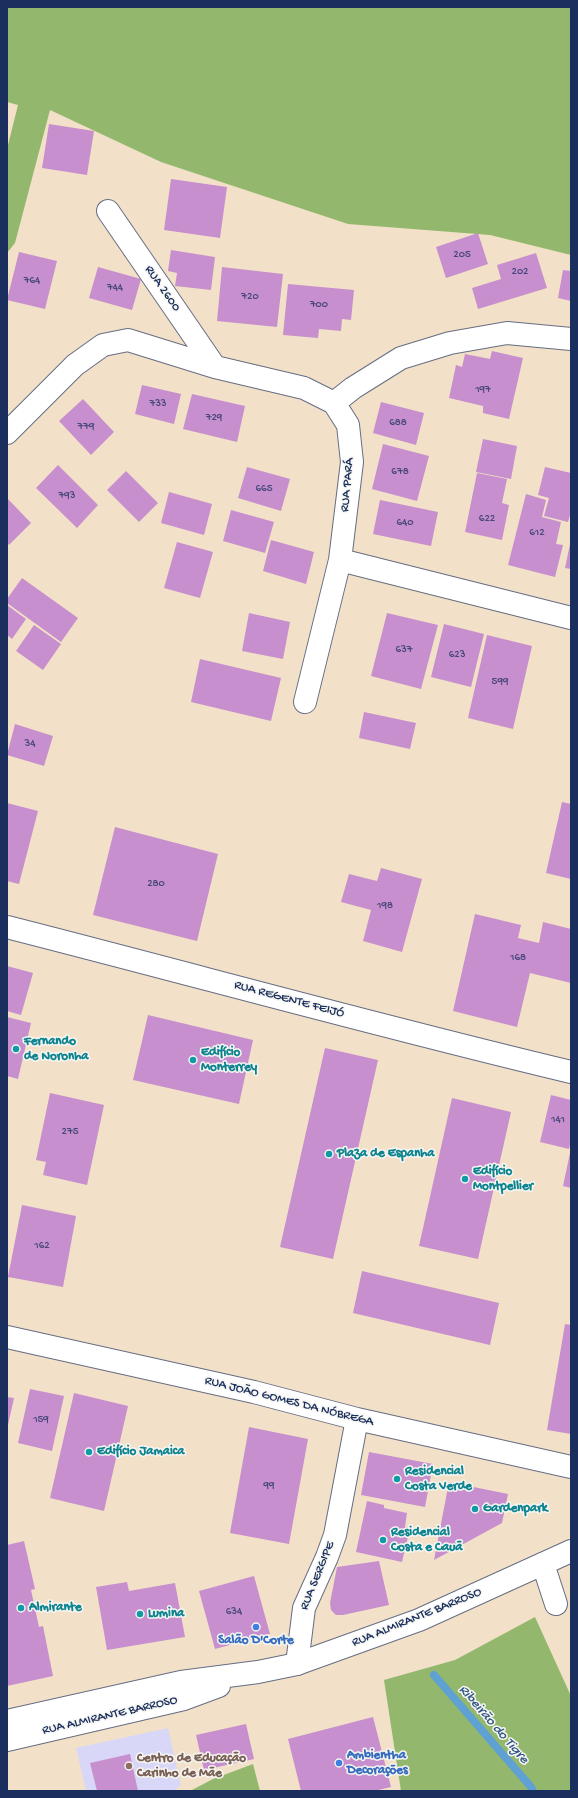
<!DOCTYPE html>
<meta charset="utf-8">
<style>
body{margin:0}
#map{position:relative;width:578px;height:1798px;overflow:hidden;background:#f2e1c8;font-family:"Gochi Hand",sans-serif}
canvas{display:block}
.frame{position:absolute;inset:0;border:8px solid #1b2f5e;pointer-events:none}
</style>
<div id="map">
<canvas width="578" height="1798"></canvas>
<div class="frame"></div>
</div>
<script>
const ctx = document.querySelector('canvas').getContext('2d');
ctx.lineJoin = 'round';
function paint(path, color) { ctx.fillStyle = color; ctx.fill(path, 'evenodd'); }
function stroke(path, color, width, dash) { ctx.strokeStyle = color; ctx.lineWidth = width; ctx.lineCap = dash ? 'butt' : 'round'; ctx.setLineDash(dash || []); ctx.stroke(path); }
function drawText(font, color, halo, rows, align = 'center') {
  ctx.font = font + ' "Gochi Hand",sans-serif'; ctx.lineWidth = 3; ctx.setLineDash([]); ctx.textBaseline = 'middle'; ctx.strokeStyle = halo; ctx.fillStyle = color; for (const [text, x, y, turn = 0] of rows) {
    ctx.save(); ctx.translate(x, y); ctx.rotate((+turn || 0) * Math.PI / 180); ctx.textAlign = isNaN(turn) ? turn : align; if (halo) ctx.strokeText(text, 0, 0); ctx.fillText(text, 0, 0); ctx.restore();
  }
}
const built = new Path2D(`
 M168,1728L181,1785L174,1791H86L76,1748Z`);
const forest = new Path2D(`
 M7,7H571V255L490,235L348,224L161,162L50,110L15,243L7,253V149L18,105L7,102Z
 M535,1617L571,1696V1791H401L384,1680L455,1660Z
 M253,1764L260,1791H190L213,1779Z`);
const stream = new Path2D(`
 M434,1675L531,1787L533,1791`);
const building = new Path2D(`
 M49,124L94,131L87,175L42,168Z
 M171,179L227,187L220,238L164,230Z
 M478,233L488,264L446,278L436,247Z
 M171,250L215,257L211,290L175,286L177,273L168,271Z
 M19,252L57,261L45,309L7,300Z
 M536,253L547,288L478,309L472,288L501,279L497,265Z
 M98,267L141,279L132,310L89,298Z
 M222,267L283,274L277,327L217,321Z
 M563,270L571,271V301L558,298Z
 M288,284L354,290L351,320L342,319L341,331L319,329L318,338L283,335Z
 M492,351L523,358L509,419L483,413V406L449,398L456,365L462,367L465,354L490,359Z
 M142,385L181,394L174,424L135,414Z
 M192,394L245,406L237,442L183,429Z
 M83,399L114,432L91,455L59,421Z
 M381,402L424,413L416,445L373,433Z
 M483,439L517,446L511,479L476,472Z
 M383,444L429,456L417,501L372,489Z
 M58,465L98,505L77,528L36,488Z
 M247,467L290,479L281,511L238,498Z
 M545,467L571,473V512L568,522L544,516L549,498L538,495Z
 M126,471L158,503L139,522L107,490Z
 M477,473L507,479L502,503L509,505L502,540L465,532Z
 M169,492L212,504L204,535L161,523Z
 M526,494L546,500L542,517L561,522L556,544L563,545L555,577L508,565Z
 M7,498L31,523L9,545L7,542Z
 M380,500L438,512L431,546L373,534Z
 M231,510L274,522L265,553L223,541Z
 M271,540L314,552L306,584L263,571Z
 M177,542L213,552L200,598L164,588Z
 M570,544H571V569L565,568Z
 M22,578L78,618L61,642L7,603V599Z
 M7,605L26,619L12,639L7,635Z
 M249,613L290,622L283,659L242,651Z
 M387,613L438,625L421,689L371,676Z
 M444,624L484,634L471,687L431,677Z
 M34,625L61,644L43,670L16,651Z
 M487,635L532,646L513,729L468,718Z
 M200,659L281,678L271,721L191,702Z
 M364,712L416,723L410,749L359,738Z
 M15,724L53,736L44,766L7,755Z
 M562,802L571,804V879L546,873Z
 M7,803L38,811L19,884L7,881Z
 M115,827L218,854L197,941L93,915Z
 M381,868L422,879L402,952L363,941L371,910L341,902L349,874L377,881Z
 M475,914L521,925L518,938L539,943L543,922L571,929V983L530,973L517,1027L453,1011Z
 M7,966L33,973L21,1015L7,1011Z
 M148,1015L253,1040L239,1104L133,1080Z
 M7,1017L31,1023L18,1079L7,1076Z
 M325,1048L378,1060L333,1259L280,1247Z
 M50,1093L104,1105L87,1185L43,1175L46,1162L36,1160Z
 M551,1095L571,1100V1140L569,1149L540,1142Z
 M452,1098L511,1112L478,1259L419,1246Z
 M570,1153H571V1188L563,1186Z
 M22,1205L76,1216L63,1287L8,1277Z
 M362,1271L499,1303L490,1345L353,1313Z
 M565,1324L571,1325V1434L547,1430Z
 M30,1389L64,1396L52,1451L18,1443Z
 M74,1393L128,1406L104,1511L50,1498Z
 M7,1397L14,1398L8,1425H7Z
 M249,1427L308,1439L289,1544L230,1533Z
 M369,1452L433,1464L425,1507L361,1495Z
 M449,1482L508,1494L502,1523L434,1560Z
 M367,1501L384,1505V1508L407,1513L405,1527L410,1528L402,1562L356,1552Z
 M24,1541L35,1589L31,1590L39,1627L43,1626L53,1676L7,1686V1545Z
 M379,1561L389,1605L343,1615H336L331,1610L330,1603L337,1567Z
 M254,1576L270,1634L215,1649L199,1591Z
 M127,1582L129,1591L175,1583L185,1637L107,1650L96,1587Z
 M373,1717L391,1787L374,1791H301L288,1739Z
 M246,1724L254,1759L204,1770L196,1735Z
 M130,1754L138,1791H97L90,1763Z`);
const minor = new Path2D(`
 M108,211L215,367
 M334,403L353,388L401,358L450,343L507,333L571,339
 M7,433L75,365L103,345L128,340L215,367L304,388L334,403L348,425L352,462L340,560L305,702
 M340,560L571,618
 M7,927C195,975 382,1027 571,1072
 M7,1337L254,1392L357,1419L571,1467
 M543,1564L556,1604
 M297,1664L304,1608L327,1557L335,1535L357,1419`);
const major = new Path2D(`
 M7,1721L181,1682L258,1672L297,1664L419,1620L571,1551
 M7,1740L184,1699L219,1686`);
const markers = [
 [16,1049,4,"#0f9aa8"],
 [193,1060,4,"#0f9aa8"],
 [329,1154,4,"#0f9aa8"],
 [465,1179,4,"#0f9aa8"],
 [89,1452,4,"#0f9aa8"],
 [397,1479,4,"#0f9aa8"],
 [475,1509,4,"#0f9aa8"],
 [383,1540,4,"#0f9aa8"],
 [21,1608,4,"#0f9aa8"],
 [140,1614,4,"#0f9aa8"],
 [256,1627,4,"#3f7fe0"],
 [339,1763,4,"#3f7fe0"],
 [129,1766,4,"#8d6e63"]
];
const numberNames = [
 ["205",462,255],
 ["202",520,272],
 ["764",32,281],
 ["744",115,288],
 ["720",250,297],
 ["700",319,305],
 ["197",483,390],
 ["733",158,404],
 ["729",214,418],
 ["688",398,423],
 ["779",86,427],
 ["678",400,472],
 ["665",264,489],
 ["793",67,496],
 ["622",487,519],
 ["640",405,523],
 ["612",537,533],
 ["637",404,650],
 ["623",457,655],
 ["599",500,682],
 ["34",30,744],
 ["280",156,884],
 ["198",385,906],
 ["168",518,958],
 ["141",558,1120],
 ["275",70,1132],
 ["162",42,1246],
 ["159",41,1420],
 ["99",269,1486],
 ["634",234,1612]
];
const streetNames = [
 ["RUA 2600",162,289,55],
 ["RUA PARÁ",348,485,-85],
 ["RUA REGENTE FEIJÓ",289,1000,15],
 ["RUA JOÃO GOMES DA NÓBREGA",289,1402,14],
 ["RUA SERGIPE",318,1576,-68],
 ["RUA ALMIRANTE BARROSO",417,1618,-22],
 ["RUA ALMIRANTE BARROSO",110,1716,-13]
];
const cultureNames = [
 ["Fernando",24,1042],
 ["de Noronha",24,1057],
 ["Edifício",201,1053],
 ["Monterrey",201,1068],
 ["Plaza de Espanha",337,1154],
 ["Edifício",473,1172],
 ["Montpellier",473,1187],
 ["Edifício Jamaica",97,1452],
 ["Residencial",405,1472],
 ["Costa Verde",405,1487],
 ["Gardenpark",483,1509],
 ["Residencial",391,1533],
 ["Costa e Cauã",391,1548],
 ["Almirante",29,1608],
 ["Lumina",148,1614]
];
const shopNames = [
 ["Salão D'Corte",256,1641],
 ["Ambientha",347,1756,"left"],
 ["Decorações",347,1771,"left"]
];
const educationNames = [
 ["Centro de Educação",137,1759],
 ["Carinho de Mãe",137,1774]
];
const waterNames = [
 ["Ribeirão do Tigre",493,1725,49]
];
paint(built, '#d8d7f8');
paint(forest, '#93b86d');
stroke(stream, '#5ea1d2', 8);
paint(building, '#c78fcd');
stroke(minor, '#666d83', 24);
stroke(major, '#666d83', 24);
stroke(minor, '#fff', 22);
stroke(major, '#fff', 22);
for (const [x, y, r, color] of markers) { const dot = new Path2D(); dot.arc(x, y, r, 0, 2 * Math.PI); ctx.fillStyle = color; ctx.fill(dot); stroke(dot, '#f6f6f2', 1.5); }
drawText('11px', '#46477a', null, numberNames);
drawText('13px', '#1b2f5e', '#f6f6f2', streetNames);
drawText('bold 13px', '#0d838f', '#f6f6f2', cultureNames, 'left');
drawText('bold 13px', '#366cbe', '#f6f6f2', shopNames);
drawText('bold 13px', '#785e54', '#f6f6f2', educationNames, 'left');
drawText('italic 14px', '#325787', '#f6f6f2', waterNames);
</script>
